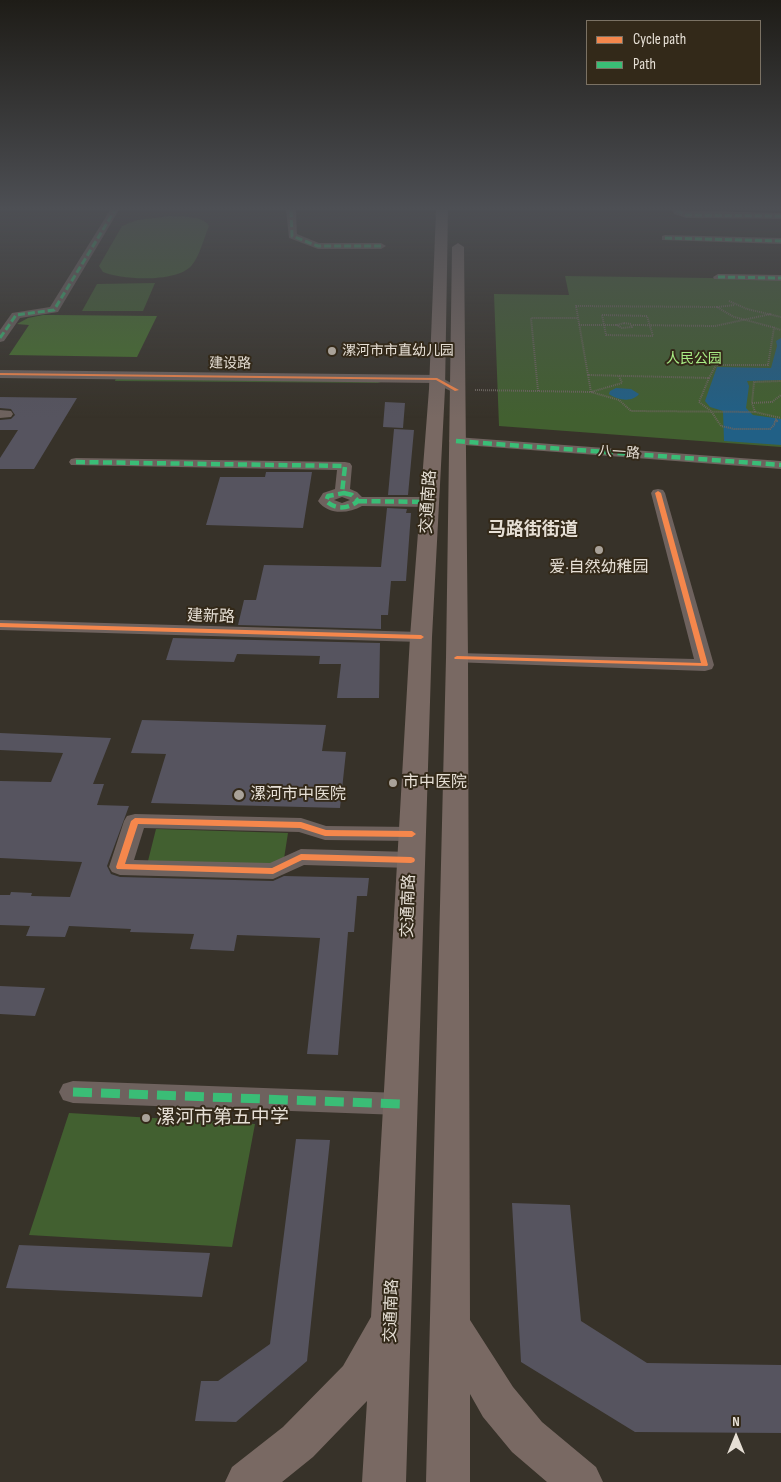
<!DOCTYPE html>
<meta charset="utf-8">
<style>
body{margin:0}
#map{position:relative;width:781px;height:1482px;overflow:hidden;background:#373229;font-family:"Sofia Sans Condensed",sans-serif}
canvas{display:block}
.legend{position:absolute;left:586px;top:20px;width:175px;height:65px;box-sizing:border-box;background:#332919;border:1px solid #7b7264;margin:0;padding:6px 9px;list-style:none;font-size:15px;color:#e6dfd5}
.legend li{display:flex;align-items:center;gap:10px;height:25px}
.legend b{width:25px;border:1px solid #7b7264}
.north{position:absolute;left:711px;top:1412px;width:50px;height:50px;-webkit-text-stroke:4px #332919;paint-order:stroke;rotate:0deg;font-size:14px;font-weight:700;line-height:20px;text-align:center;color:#e6dfd5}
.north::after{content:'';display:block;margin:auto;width:18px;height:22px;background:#e6dfd5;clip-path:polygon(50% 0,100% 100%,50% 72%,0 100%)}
</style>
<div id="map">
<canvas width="781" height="1482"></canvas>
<ul class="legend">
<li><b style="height:6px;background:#f5874c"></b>Cycle path</li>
<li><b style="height:6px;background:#3abd76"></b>Path</li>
</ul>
<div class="north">N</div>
</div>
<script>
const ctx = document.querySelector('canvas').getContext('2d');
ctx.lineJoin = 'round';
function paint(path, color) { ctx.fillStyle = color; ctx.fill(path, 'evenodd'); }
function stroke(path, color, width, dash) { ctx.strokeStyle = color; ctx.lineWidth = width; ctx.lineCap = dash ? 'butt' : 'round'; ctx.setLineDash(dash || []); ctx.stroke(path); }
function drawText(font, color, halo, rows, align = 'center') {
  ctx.font = font + ' "Sofia Sans Condensed","Noto Sans SC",sans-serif'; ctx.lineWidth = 4; ctx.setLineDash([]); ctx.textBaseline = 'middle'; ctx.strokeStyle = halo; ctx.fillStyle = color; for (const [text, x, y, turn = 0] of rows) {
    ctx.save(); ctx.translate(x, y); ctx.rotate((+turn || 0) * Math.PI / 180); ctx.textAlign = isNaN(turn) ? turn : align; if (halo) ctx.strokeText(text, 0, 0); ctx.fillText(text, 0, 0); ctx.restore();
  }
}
const green = new Path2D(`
 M170,216C182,217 203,215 209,226C204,238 200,255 192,265C178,283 121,280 103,272L99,266L122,226L137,220Z
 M565,276L781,279V447L499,426L494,294L569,295Z
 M155,283L143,311H82L97,284Z
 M116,378L374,381L381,383L115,381Z
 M156,829L288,833L283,865L148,861Z
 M69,1113L255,1124L232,1247L29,1235Z`);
const forest = new Path2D(`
 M43,315H54L157,316L137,357L9,355L29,325L17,324L28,318Z`);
const water = new Path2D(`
 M781,338V380L747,381L749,386L746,408L753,415L781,419V445L724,441L723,411L710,407L705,401L717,367L771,368L777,346L776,341Z
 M616,388L631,389L639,394C632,403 617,400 609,394L610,391Z`);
const building = new Path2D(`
 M0,397L77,398L34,469H0V458L18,430H0V420L11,419L15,415L11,409L0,408Z
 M385,402L405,403L403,428L383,427Z
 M394,429L414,430L408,495H388Z
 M266,472H312L303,528L206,525L220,477H265Z
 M387,508L407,509L406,513H411L406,581H391L388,615H381V629L238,625L244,600H256L264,565L381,567Z
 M173,638L380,643L379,698H337L341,664H319L320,656L237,654L234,662L166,660Z
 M142,720L326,725L322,751L346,752L340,808L151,803L166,754L131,753Z
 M0,733L111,738L93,784H104L97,805L129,806L107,866L111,874L120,877L273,881L284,876L369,878L367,896H357L354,932H348L338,1055L307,1054L320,938L237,935L234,951L190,949L194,934L130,932L131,929L69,926L65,937L26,936L30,926L0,925V895H10L11,892L32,893L31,896L70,897L82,862L0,858V781L51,782L63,753L0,750Z
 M0,986L45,988L35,1016L0,1014Z
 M296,1139L330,1140L307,1361L236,1422L195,1421L201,1381H218L270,1344Z
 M512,1203L570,1205L581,1321L647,1363L781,1365V1433L635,1432L521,1362Z
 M19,1245L210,1253L202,1297L6,1288Z`);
const path = new Path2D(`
 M729,301L747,309L781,317
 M717,307L735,305
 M602,315L647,316L653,336L606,335Z
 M624,323L631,324L632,327L622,328L617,325Z
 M579,325H617
 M633,325L715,326L771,314
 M588,375L576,306L717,307L734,317L776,328
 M619,376L622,383L591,392L588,375L709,378L716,365H768L774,328L781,330
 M709,378L699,402L711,411L721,426L734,429H770L775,424L774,422L777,421L775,420L777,418
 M475,390L591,392L619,400L631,411L755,412L781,418
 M538,391L531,318H578
 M752,403L772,402L781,395
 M755,412L752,403L754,382L781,381`);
const minor = new Path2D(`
 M110,210H119L58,312L20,318L4,341L0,342V330L12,313L50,307Z
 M286,210H296L297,234L319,243H381L386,246L381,249H318L289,238Z
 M672,210L781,213V219L686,218L674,214Z
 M665,235L781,238V244L662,240V236Z
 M718,274L781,275V281L714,279L713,277Z
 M0,370L437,375L463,390L457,394L434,383L0,378Z
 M0,410L11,411L13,414L11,417L0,418Z
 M456,437L781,461V469L451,444L449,441L451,438Z
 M76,458L345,462L350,463L352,466L350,489L357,492L362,497H429L434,499L437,502L434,505L429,507L362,506C348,514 328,515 318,501L323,493L335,489L337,470L71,465L69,462L71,459ZM342,497L350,500L342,503L334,500Z
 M658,489L663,490L665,493L714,665L712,669L705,671L451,662L448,658L451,654L457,653L694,659L651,493L653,490Z
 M0,620L421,632L427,633L430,637L427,641L421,642L0,630Z
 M135,814L301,818L326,826L412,827L420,829L423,834L420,839L412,841L325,840L299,832L144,828L134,860L270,863L301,849L411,852L419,855L422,860L419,865L411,868L304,865L273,879L120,875L112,872L109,867L124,821L127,816Z
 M73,1081L400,1093L410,1096L414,1104L410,1112L400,1115L73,1103L63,1100L59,1092L63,1084Z`);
const major = new Path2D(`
 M436,210H448L445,389L432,637L406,1482H362L367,1401L313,1457L282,1482H225L232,1467L283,1427L343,1366L371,1317L410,637L429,389Z
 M458,243L464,247L468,658L470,1320L513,1387L542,1422L596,1467L603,1482H547L512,1452L483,1417L470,1394V1482H426L446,658L452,247Z`);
const quietFar2 = new Path2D(`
 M291,210L292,236L318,246H381
 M676,210L686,215L781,216
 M665,238L781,241
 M718,277L781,278
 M0,338L16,315L54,310L115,210`);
const quietFar1 = new Path2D(`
 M456,441L781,465
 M76,462L345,466L342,493
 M344,493L352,495L358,501C348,509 336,510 326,501L328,496Z
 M358,501L429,502`);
const quiet = new Path2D(`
 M73,1092L400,1104`);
const cycleway = new Path2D(`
 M0,373L437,378L459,390L455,391L436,380L0,375Z
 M658,491L661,493L708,665L707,666L455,659L454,658L455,657L457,656L701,663L655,493Z
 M0,623L421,635L424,637L421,639L0,627Z
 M135,818L301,822L326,830L412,831L416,834L412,837L325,836L300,828L138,824L125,864L272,868L301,854L411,857L414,858L415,860L414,862L411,863L302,860L273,874L117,869L116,867L131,821Z`);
const markers = [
 [332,351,5,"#a9a299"],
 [599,550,5,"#a9a299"],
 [393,783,5,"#a9a299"],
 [239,795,6,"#a9a299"],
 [146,1118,5,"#a9a299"]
];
const farPoinames = [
 ["漯河市市直幼儿园",342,351]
];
const farParknames = [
 ["人民公园",694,359]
];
const farStreetnames = [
 ["建设路",230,364,1],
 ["八一路",619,453,4]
];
const streetNames = [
 ["交通南路",429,502,-86],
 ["建新路",211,617,2],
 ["交通南路",409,906,-88],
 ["交通南路",392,1311,-88]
];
const poiNames = [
 ["爱·自然幼稚园",599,568,"center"],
 ["市中医院",403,783],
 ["漯河市中医院",250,795]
];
const farDistrictnames = [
 ["马路街街道",533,530]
];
const nearPoinames = [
 ["漯河市第五中学",156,1118]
];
paint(green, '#426030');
paint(forest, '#47712d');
paint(water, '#216086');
paint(building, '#56545f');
stroke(path, '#6d655f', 2, [1, 1]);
paint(minor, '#6e625e');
paint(major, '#796963');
stroke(quietFar2, '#3abd76', 3, [7, 3]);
stroke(quietFar1, '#3abd76', 4.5, [9, 4.5]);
stroke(quiet, '#3abd76', 9, [19, 9]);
paint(cycleway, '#f5874c');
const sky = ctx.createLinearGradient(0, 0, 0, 418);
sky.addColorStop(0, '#1e1c17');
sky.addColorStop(0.5, '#4d4f54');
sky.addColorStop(1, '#4d4f5400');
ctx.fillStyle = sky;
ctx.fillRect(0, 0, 781, 418);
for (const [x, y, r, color] of markers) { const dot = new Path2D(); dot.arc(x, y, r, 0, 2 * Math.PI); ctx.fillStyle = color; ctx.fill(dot); stroke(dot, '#332919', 2); }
drawText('14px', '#e6dfd5', '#332919', farPoinames, 'left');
drawText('14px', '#a8eb84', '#332919', farParknames);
drawText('14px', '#e6dfd5', '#332919', farStreetnames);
drawText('16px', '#e6dfd5', '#332919', streetNames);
drawText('16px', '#e6dfd5', '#332919', poiNames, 'left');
drawText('bold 18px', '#e6dfd5', '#332919', farDistrictnames);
drawText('19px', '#e6dfd5', '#332919', nearPoinames, 'left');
</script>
